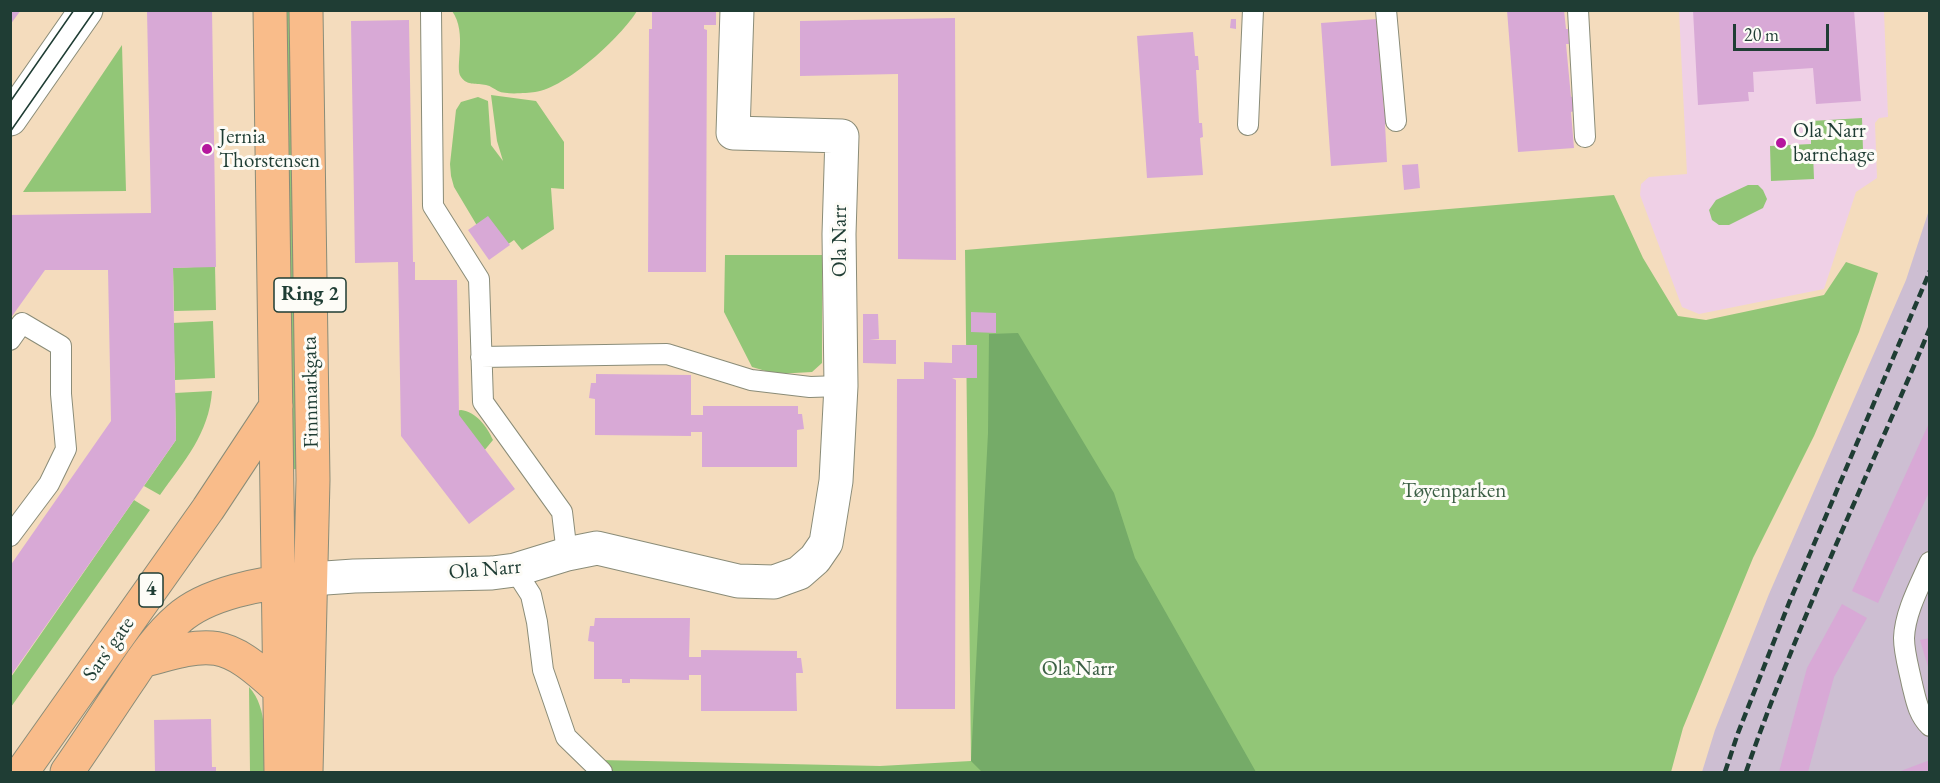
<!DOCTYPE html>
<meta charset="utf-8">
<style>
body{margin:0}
#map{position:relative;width:1940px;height:783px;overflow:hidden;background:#f4dcbd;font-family:"EB Garamond",serif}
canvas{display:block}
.frame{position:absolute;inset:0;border:12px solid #1f3d34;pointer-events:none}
.scale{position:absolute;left:1733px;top:24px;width:96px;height:27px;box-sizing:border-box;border:3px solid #1f3d34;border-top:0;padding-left:8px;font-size:18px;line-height:21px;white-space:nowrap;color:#1f3d34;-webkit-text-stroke:4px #fdfcf7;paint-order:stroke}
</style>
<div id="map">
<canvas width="1940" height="783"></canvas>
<div class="frame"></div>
<div class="scale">20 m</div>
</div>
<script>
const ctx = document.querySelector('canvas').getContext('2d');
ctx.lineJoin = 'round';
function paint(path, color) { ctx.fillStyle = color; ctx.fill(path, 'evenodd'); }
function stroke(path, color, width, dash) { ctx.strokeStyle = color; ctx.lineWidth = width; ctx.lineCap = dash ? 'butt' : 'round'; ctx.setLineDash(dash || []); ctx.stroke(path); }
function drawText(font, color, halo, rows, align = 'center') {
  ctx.font = font + ' "EB Garamond",serif'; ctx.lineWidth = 6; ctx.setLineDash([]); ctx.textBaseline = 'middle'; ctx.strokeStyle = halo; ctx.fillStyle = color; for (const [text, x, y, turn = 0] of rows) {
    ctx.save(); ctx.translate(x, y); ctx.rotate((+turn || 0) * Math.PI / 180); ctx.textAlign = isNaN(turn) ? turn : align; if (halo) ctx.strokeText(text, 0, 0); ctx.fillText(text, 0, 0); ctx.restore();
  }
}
const built = new Path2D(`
 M1679,11H1884L1888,117L1879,118L1875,123L1877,178L1856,192L1824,289L1699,314L1682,307L1640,195L1641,184L1649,177L1687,174Z`);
const industrial = new Path2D(`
 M1929,210V772H1702L1715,730L1769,594L1906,280Z`);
const green = new Path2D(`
 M278,11H290L296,469L285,470Z
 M452,11H637C621,37 566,88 535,92C526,93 506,95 498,91C494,89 491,86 486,85C477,83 467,86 461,77C454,68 468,33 452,11Z
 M122,45L126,191L23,192Z
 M491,95L536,101L564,142V189L551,188L554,229L522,250L514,240L494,254L454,187L451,176L450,164L456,110L461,102L478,97L488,101L491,145L503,161L497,141Z
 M1862,118L1863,150L1813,153L1814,179L1771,181L1770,146L1811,144V121Z
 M1748,185H1758L1763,190L1767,199L1763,208L1729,225H1719L1712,220L1709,210L1716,200Z
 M1614,195L1643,258L1678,316L1706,320L1824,295L1846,262L1878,273L1859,332L1814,436L1753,558L1683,728L1671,772H592L599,760L880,766L971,761L965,250Z
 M725,255H822V363L812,372L776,374L752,367L724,312Z
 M215,266L216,310L174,311L173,268Z
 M213,321L215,378L175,380L173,323Z
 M212,391C209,434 184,461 160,495L144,486L176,440L175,393Z
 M461,410C476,412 487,426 493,440L483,452L455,411Z
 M134,500L150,510L11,707V677Z
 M249,687C269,709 264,744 264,772H250Z`);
const forest = new Path2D(`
 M1018,333L1114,493L1135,558L1256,772H982L971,761L988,433L989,334Z`);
const building = new Path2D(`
 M10,10H21L10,25Z
 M147,10H212L216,267L173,268L176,440L10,677V566L111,421L108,270H45L10,319V215L151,213Z
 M652,10H716V25H704V29L707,30L706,272H648L649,29H652Z
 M1507,10H1564L1566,29H1568L1569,44H1566L1571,97L1573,96L1574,111L1571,112L1574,148L1518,152Z
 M1693,10H1854L1861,101L1816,104L1813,68L1753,72L1754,92H1748L1749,101L1698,105Z
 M955,18L956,260L898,259V74L800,76V21Z
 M1231,19H1236V29L1230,28Z
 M1377,19L1379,43H1381L1382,57H1380L1384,110H1386L1387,124H1385L1387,162L1331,166L1321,23Z
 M409,20L413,262H415V280H457L459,415L515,489L469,524L401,436L398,262L355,263L351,21Z
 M1193,32L1195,56H1198L1199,70H1196L1199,123H1202L1203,137L1200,138L1203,175L1147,178L1137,36Z
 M1418,164L1420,188L1404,190L1402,165Z
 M488,216L510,245L489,260L468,230Z
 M971,312L996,313V333L971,332Z
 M863,314H878L879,339L869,340H896V364L863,363Z
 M952,345H977V378H952L956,380L955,709H896L897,379H924V362L952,363Z
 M596,374L691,375V415H703V406H798V414H802L804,429L797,430V467H702V432H691V436L595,435V399L589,398L591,383H596Z
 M1930,421V490L1878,603L1852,591Z
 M1842,604L1867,618L1834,677L1808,772H1779L1807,668Z
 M595,618H690L689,657H701V650L797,651V658H801L803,673H796L797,711H701V675H689V680L630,679V683H622V679H594V642L588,641L590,626H594Z
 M1930,638V670H1929L1920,640Z
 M211,719L212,767H216V772H155L154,720Z
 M1930,760V772H1898Z`);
const service = new Path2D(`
 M1386,10L1396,121
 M1578,10L1585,137
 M431,12L433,206L479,279L483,402L562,512L567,554
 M1248,125L1253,10
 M10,340L22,323L61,346V394L66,449L49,484L10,536
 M481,357L667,354L751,380L810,387L841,386
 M1930,562C1920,585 1905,612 1904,638C1904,653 1909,669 1912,684C1916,700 1918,714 1930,726
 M515,570L531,595L537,622L543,670L566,737L602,772`);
const minor = new Path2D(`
 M10,119L86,10
 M311,579L354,576L492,573L515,570L567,554L597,548L738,581L774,582L799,573L815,559L826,543L836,481L841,386L839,234L842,136L733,133L737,10`);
const primary = new Path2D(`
 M270,10L281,772
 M306,10L313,480L306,772
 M142,661C213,641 224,638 280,690
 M22,772L208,509L276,406
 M67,772C88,742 108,711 129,680C143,659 158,636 178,619C207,593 262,583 300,580`);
const tram = new Path2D(`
 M10,102L74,10
 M10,132L95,10`);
const rail = new Path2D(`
 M1725,772L1738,733L1789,603L1930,271
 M1746,772C1798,621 1868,476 1930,328`);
const markers = [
 [1781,143,6,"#b5179e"],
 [207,149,6,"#b5179e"]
];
const shields = [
 [310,295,72],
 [151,590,24]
];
const shieldNames = [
 ["Ring 2",310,295],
 ["4",151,590]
];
const poiNames = [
 ["Ola Narr",1793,131],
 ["barnehage",1793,155],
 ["Jernia",219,137],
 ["Thorstensen",219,161]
];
const streetNames = [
 ["Ola Narr",840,241,-90],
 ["Finnmarkgata",311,392,-91],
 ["Ola Narr",485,570,-5],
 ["Sars' gate",109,649,-55]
];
const parkNames = [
 ["Tøyenparken",1454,491],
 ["Ola Narr",1078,669]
];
paint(built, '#efd0e6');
paint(industrial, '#cdbed2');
paint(green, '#92c677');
paint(forest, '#75ab68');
paint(building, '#d8a9d6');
stroke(service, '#8a8c78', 22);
stroke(minor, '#8a8c78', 35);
stroke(primary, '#8a8c78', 35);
stroke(service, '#fff', 20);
stroke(minor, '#fff', 33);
stroke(primary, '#f9bc8a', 33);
stroke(tram, '#1f3d34', 1.5);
stroke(rail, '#1f3d34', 4.5, [9, 4.5]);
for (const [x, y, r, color] of markers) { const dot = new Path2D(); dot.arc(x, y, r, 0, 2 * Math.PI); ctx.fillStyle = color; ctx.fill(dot); stroke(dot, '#fdfcf7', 2); }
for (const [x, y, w] of shields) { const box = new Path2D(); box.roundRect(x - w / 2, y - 17, w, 34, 4.5); ctx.fillStyle = '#fdfcf7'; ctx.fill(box); stroke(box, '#1f3d34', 1.5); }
drawText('bold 20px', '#1f3d34', null, shieldNames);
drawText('21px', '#1f3d34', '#fdfcf7', poiNames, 'left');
drawText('21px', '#1f3d34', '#fdfcf7', streetNames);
drawText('21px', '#3c5f45', '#fdfcf7', parkNames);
</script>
